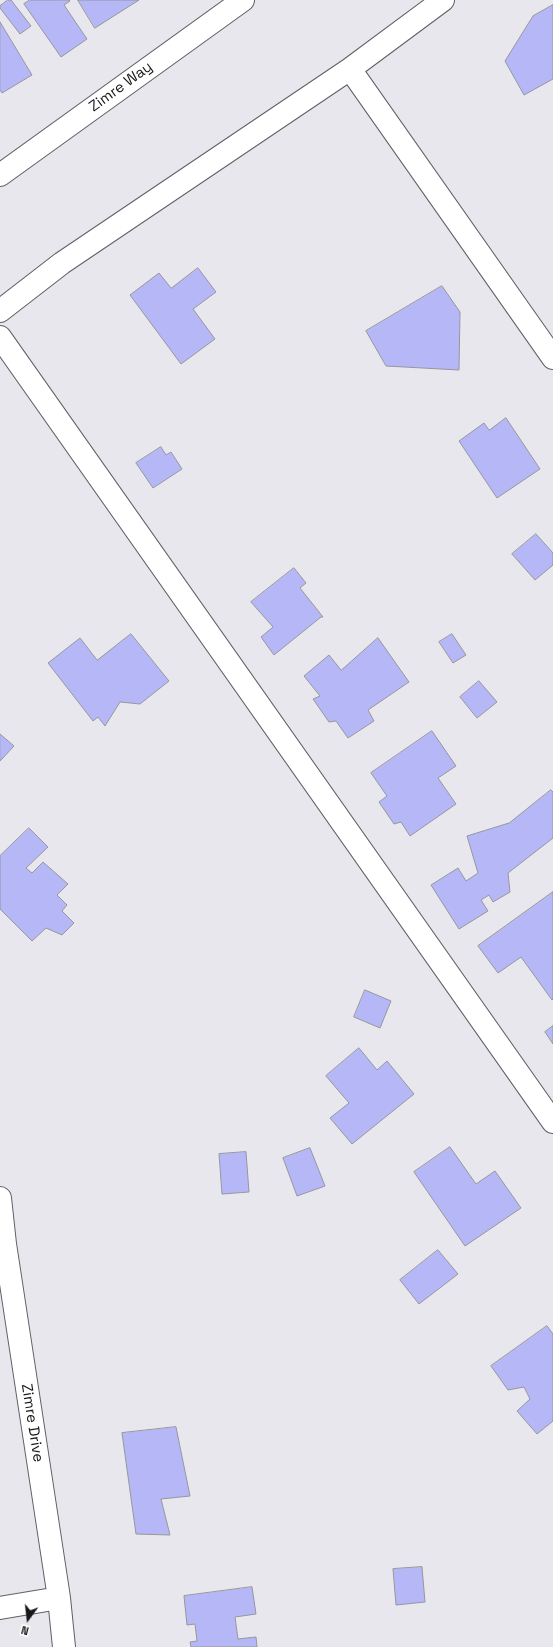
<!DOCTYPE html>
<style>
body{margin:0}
#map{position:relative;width:553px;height:1647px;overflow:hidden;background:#e7e7ed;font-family:"Space Grotesk",sans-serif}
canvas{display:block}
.north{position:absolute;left:8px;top:1599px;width:40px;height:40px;-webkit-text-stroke:3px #fff;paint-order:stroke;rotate:195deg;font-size:11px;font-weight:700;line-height:16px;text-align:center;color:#171719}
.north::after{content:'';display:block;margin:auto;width:14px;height:18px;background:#171719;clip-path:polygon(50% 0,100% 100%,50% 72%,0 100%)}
</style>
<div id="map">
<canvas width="553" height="1647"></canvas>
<div class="north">N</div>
</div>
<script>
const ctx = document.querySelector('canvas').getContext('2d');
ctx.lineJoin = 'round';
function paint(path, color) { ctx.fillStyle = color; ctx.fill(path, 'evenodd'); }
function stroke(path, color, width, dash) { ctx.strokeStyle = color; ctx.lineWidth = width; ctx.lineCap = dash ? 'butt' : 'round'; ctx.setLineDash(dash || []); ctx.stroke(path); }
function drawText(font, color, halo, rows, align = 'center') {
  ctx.font = font + ' "Space Grotesk",sans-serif'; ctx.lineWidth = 3; ctx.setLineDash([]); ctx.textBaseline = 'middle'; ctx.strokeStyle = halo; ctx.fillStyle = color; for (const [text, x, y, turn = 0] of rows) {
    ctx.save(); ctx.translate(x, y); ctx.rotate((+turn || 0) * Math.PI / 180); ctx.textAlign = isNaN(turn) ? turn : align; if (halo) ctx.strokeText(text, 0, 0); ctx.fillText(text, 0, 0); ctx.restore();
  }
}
const building = new Path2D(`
 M8,0H11L31,26L20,34L0,8V6Z
 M30,0H69L70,1L64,5L87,39L61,57L24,4Z
 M78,0H139L95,28Z
 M553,5V79L524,95L505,61L533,16Z
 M0,22L32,75L2,93L0,90Z
 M198,268L216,292L193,309L215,339L181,364L130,295L159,273L171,288Z
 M442,286L460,312L459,370L386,366L366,331Z
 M506,418L540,469L497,498L459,441L484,423L489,430Z
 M161,447L166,455L171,452L182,469L153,488L136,463Z
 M536,534L553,553V565L535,580L512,554Z
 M294,568L306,583L300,588L323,617H321L274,655L261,637L273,627L251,602Z
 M131,634L169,681L140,704L120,702L105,726L98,717L93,721L48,663L80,638L97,660Z
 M452,634L466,655L453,663L439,642Z
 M378,638L409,682L368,710L374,721L348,738L336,721L329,722L313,699L320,696L304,676L329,655L341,670Z
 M479,681L497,702L477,718L460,697Z
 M432,731L456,766L438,778L456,804L410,836L401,822L394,824L379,802L387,796L371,773Z
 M0,734L14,746L0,761Z
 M551,790L553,792V838L508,873L510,892L493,902L489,895L481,900L488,911L459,929L431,885L458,868L466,881L478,873L467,836L509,823Z
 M29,828L48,847L26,868L32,873L43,862L68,884L57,895L67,905L62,911L74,923L62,935L46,928L32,941L0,909V856Z
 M553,892V999L552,1000L521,957L498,973L478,946Z
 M365,990L391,1001L380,1028L354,1017Z
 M553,1026V1044L545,1032Z
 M359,1048L377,1070L387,1061L414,1094L352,1144L330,1118L349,1103L326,1076Z
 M450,1147L476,1184L495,1171L521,1208L465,1246L414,1172Z
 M310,1148L325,1186L297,1196L283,1158Z
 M246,1152L249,1192L222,1194L219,1154Z
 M438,1250L458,1274L419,1304L400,1280Z
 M547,1326L553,1334V1421L537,1434L517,1411L530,1399L524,1387L508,1390L491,1366Z
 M176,1427L190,1496L161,1499L170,1535L136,1534L122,1433Z
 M422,1567L425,1602L396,1605L393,1569Z
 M252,1587L256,1614L235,1617L238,1639L256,1637L257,1647H191L190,1642L197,1641L195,1624L187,1625L184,1596Z`);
const minor = new Path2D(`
 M350,69L553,358
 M0,175L243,0
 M0,311L62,263L350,69L443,0
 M0,337L553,1122
 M0,1198L5,1244L59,1598L64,1647
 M0,1608L59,1598`);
const streetNames = [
 ["Zimre Way",121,87,-36],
 ["Zimre Drive",32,1423,81]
];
paint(building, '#b5b7f6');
stroke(building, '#96979c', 1);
stroke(minor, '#5f6065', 24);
stroke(minor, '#fff', 22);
drawText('15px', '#171719', '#fff', streetNames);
</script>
